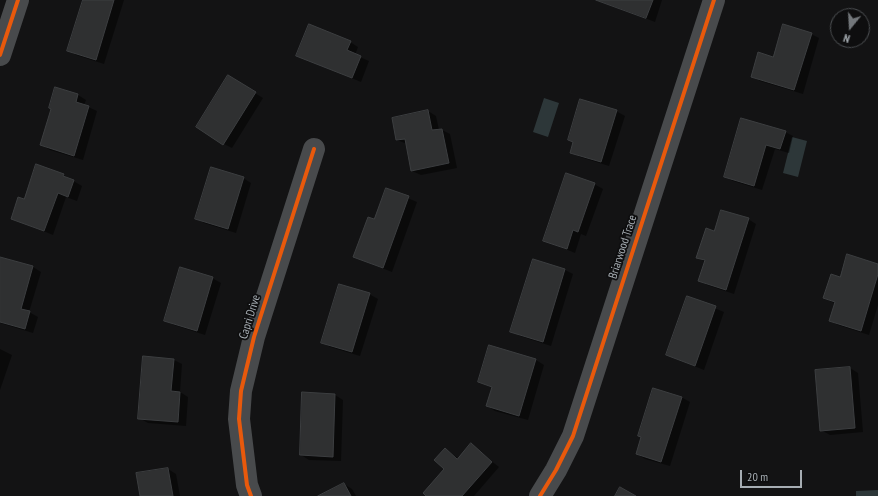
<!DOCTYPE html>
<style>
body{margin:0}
#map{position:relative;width:878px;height:496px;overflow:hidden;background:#131314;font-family:"PT Sans Narrow",sans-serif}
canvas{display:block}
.north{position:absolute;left:830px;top:8px;width:40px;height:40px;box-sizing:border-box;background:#0e0e0f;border:1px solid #4b4e51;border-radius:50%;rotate:198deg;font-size:11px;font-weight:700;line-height:16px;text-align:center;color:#a6adb3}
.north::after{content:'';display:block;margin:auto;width:14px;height:18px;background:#73777b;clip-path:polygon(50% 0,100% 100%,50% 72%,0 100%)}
.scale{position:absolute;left:740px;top:470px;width:62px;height:18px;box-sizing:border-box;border:2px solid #a6adb3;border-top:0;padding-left:5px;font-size:12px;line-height:14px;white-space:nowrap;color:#a6adb3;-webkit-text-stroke:3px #0e0e0f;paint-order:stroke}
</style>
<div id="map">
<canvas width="878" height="496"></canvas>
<div class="north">N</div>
<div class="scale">20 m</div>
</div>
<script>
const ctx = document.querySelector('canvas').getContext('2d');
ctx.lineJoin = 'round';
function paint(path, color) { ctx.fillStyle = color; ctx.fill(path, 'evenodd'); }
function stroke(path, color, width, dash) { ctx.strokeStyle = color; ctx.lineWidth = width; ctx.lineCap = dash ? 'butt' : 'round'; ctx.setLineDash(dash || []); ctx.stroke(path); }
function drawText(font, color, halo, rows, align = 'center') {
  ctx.font = font + ' "PT Sans Narrow",sans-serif'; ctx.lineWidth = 3.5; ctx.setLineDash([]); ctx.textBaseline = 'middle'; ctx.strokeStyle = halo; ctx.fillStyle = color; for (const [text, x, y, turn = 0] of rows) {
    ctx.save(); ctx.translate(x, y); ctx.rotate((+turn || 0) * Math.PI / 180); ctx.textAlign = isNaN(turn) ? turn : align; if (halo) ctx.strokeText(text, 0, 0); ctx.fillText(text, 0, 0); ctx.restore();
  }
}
const water = new Path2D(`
 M544,98L559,103L548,137L533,132Z
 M792,137L807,141L798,177L783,173Z
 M878,490V496H856V491Z`);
const shadow = new Path2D(`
 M84,0H124L104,64L76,55L68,50Z
 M598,0H662L655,22Z
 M811,34L819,38L803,94L760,81L752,76L773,58Z
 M350,42L358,47L355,55L369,61L361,82L297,55Z
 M228,77L263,98L232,148L224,144Z
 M78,95L86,100L84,105L97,111L83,160L50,150L42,145Z
 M428,111L436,116L439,130H442L450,134L457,168L421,175L412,171L407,144L397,140Z
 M616,111L625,116L609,166L580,157L571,152Z
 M742,119L785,132L793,136L789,153L775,149L762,190L733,181L725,177Z
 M63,175L82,186L77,201L66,197L53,235L12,218L24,200Z
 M243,178L251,183L236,233L204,223L196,218Z
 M594,184L603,189L586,236L581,234L575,253L544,240Z
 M386,189L417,202L392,272L354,257L375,220Z
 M748,219L756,224L734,294L707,285L699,280L705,262L698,257L715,232Z
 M0,262L33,267L41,272L29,312L38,317L33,333L0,323Z
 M878,265V305L869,335L838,325L830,321L836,304L824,298L841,278Z
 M565,270L573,274L551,346L520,336L512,331Z
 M212,278L221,283L205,335L174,325L165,320Z
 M369,294L378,299L360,356L330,347L322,342Z
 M687,297L724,312L704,370L667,355Z
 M490,346L536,360L544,365L528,420L495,411L487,406L493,388L479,382Z
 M0,349L12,355L0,390Z
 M174,360L182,364L180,392L188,397L186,426L148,423L139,418Z
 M850,368L858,373L863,432L830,435L821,430Z
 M303,393L335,395L343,400L341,461L309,460L301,455Z
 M681,397L690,402L670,466L645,459L637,454Z
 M471,445L499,467L474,496H427L446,469L445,449L459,459Z
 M168,469L176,474L180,496H141Z
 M344,484L352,489L356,496H320Z`);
const building = new Path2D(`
 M83,0H114L96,60L67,51Z
 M596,0H653L646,18Z
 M309,24L351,41L347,50L361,56L352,78L296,56Z
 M783,24L812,33L794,90L751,77L758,52L773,57Z
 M228,75L256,92L223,145L196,127Z
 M55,87L78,94L76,102L89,106L74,156L40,145L51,109L49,108Z
 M580,99L617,110L601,162L570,153L573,142L568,140Z
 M428,110L432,130L442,129L449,163L411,171L405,139L396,140L392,118Z
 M741,118L786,131L780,149L766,145L754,186L724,177Z
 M36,164L64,174L63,176L74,180L68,197L58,193L44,231L11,219L18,197L24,199Z
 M211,167L244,177L228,229L195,219Z
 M566,173L595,183L578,232L573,230L567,249L543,241Z
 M386,188L409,196L383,268L353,257L368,217L374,219Z
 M721,210L749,218L726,290L698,281L705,260L696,258L706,228L714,231Z
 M847,254L878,264V274L861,331L829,321L835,302L823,298L831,274L840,277Z
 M0,257L33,266L21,309L30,311L25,329L0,322Z
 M533,259L565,269L543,342L510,332Z
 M180,267L213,277L197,331L164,321Z
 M339,284L370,293L352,352L321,343Z
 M687,296L716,306L695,366L666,355Z
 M489,345L536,359L519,416L486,406L492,387L478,382Z
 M143,356L174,359L171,391L180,392L178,422L138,419Z
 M850,367L855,428L820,431L815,370Z
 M653,388L682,397L661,462L636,454L641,437L638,436Z
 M302,392L335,394L333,457L300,455Z
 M471,443L492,462L462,496H426L423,493L444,469L434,460L445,448L457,459Z
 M168,468L173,496H140L136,473Z
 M344,483L351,496H318Z
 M620,487L636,496H615Z`);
const minor = new Path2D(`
 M0,55L18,0
 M251,496L247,485L239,419L241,391L254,337L314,149
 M540,496L556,470L573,436L714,0`);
const cycleway = new Path2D(`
 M0,55L18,0
 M251,496L247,485L239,419L241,391L254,337L314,149
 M540,496L556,470L573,436L714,0`);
const streetNames = [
 ["Briarwood Trace",623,247,-72],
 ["Capri Drive",250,317,-73]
];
paint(water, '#2d3739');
paint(shadow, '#0007');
paint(building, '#2f3031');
stroke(building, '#3c3e40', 1);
stroke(minor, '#484a4c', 22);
stroke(cycleway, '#e8590c', 4);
drawText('12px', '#a6adb3', '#0e0e0f', streetNames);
</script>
